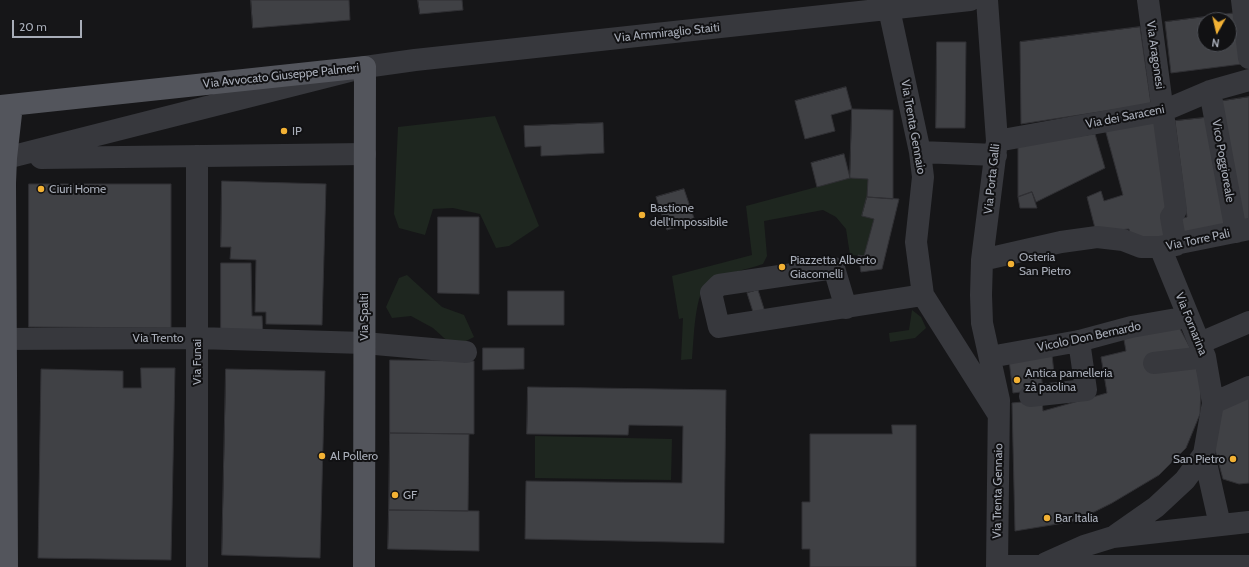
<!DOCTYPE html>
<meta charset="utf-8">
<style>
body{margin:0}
#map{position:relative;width:1249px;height:567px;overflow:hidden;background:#161618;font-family:Cabin,sans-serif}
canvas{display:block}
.north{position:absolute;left:1197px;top:12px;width:40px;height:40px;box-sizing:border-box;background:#111113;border:1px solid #4d4f55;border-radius:50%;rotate:188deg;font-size:11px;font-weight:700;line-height:16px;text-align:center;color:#a8adb8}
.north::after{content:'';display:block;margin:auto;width:14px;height:18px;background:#f2b134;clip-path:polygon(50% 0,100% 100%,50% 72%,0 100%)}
.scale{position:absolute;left:12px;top:20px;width:70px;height:18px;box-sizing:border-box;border:2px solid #a8adb8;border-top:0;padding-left:5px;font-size:12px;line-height:14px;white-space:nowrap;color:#a8adb8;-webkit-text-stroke:3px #111113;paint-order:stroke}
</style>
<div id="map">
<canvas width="1249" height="567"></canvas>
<div class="north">N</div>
<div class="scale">20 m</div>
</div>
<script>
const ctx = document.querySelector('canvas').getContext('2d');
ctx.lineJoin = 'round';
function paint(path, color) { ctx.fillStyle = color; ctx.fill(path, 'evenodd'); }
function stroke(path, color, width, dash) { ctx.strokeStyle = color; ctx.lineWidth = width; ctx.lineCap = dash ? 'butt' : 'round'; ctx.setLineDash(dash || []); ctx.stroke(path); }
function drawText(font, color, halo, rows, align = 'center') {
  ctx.font = font + ' Cabin,sans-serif'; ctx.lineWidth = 4; ctx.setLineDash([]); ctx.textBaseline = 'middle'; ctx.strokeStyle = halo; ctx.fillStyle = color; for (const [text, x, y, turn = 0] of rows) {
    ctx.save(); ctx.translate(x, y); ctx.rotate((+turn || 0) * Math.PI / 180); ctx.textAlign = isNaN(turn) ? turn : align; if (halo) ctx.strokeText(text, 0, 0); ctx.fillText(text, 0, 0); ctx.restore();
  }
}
const green = new Path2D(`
 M495,116L539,226L509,246L496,248L480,214L453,208L433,209L425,235L399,228L394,214L398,127Z
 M850,178L868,179L867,197L863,216L874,219L864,256L850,255L846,229L836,217L823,210L764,221L767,256L763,264C751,268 718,276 709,281C694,292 694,341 692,359L681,360L683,318L679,319L672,276L752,255L746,206Z
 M407,275L442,307L464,315L474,337L454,347L433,328L411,316L392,318L386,307L399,278Z
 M912,310L921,317L926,328L915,338L890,342L889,333L909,330Z
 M535,436L672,439L671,480L535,478Z`);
const building = new Path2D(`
 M251,0H349L350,20L253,28Z
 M418,0H462L463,10L420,14Z
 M1236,13L1242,64L1171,73L1165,22ZM1205,20H1229V44H1205Z
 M1140,27L1151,104L1021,124L1020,42Z
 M937,42H966L965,128H936Z
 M846,87L852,109L831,115L835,131L805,139L795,101Z
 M1249,97V224L1240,226L1216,102Z
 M852,109L893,110V199L867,197L868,179L850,178Z
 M1212,117L1231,228L1178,238L1174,220L1187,217L1175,121Z
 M1155,122L1172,241L1131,240L1129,229L1096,232L1087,197L1101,191L1104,201L1123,195L1105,129Z
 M603,123L604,153L541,156V146L525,147L524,126Z
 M1095,134L1105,168L1036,202L1032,192L1018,197V146Z
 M844,154L850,178L817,187L811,163Z
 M222,181L326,184L322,325L266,324V312H255L256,260L230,259L231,247H221Z
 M29,184H171V328L29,327Z
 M684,189L695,221L667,230L656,197Z
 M1032,192L1037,208H1020L1018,197Z
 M867,197L899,199L882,269L861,272L858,255L864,256L874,219L862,216Z
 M438,217H479V294L438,293Z
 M221,263H251L252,316H262L263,335L221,336Z
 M758,290L765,312L754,315L747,293Z
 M508,291H564V325H508Z
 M1179,327L1193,353L1201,388L1200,414L1186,448L1159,475L1112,503L1076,521L1015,531L1012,403L1042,400L1043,411L1107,393L1101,357L1126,351L1123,334Z
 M483,348H524V369L483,370Z
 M1052,355L1054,373L1041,374L1043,389L1013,393L1009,360Z
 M390,360L474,361V434L390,433Z
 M141,368H175L171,560L38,558L41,369L123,371V388H141Z
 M226,369L325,371L320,558L222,555Z
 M528,387L726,390L724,543L525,539L526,481L682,483L683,426L629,425L628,435L527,434Z
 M1249,394V483L1239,484L1223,479L1212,439L1221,405Z
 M892,425H916V567H810V549H802V502H810V434H892Z
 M390,433L469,434L468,511L389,510Z
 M389,510L479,511V551L388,549Z`);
const minor = new Path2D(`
 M987,0L997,141L982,260L981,295L982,323L999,400L997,567
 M1148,0L1176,210L1171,217L1176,245
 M1242,0L1249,58
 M889,9L920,152L923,177L916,242L923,295L997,412
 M1210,91L1236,232
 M997,141L1163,111L1210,91L1249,80
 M920,152L996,155
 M6,158L365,67L415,60L970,0
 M41,158L365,154
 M1160,247L1205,357L1213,403L1204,454L1220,525
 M982,260L1061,242L1097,237L1123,240L1141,247H1160L1249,229
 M846,308L834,268L719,285L711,293L719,327L923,295
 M0,339L197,338L364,343L466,352
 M1200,343L1249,322
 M990,357L1079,341L1131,327L1188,317
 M1154,363L1205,357
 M1030,396L1086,390L1079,341
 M1213,403L1249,387
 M1116,535L1156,507L1185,480L1204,454
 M1046,563L1084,546L1113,537L1249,522
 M997,566H1249
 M197,567V156`);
const major = new Path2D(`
 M0,106L365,67L364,567
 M7,567L5,183L6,158L12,105`);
const markers = [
 [284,131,4,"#f2b134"],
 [41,189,4,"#f2b134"],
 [642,215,4,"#f2b134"],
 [1011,264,4,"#f2b134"],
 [782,267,4,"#f2b134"],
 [1017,380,4,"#f2b134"],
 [322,456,4,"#f2b134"],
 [1233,459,4,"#f2b134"],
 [395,495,4,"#f2b134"],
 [1047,518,4,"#f2b134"]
];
const streetNames = [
 ["Via Ammiraglio Staiti",667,33,-6],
 ["Via Aragonesi",1155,55,82],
 ["Via Avvocato Giuseppe Palmeri",281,76,-6],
 ["Via dei Saraceni",1125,117,-11],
 ["Via Trenta Gennaio",913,127,80],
 ["Vico Poggioreale",1223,161,80],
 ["Via Porta Galli",992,179,-84],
 ["Via Torre Pali",1198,240,-12],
 ["Via Spalti",364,317,-90],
 ["Via Fornarina",1191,324,68],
 ["Vicolo Don Bernardo",1089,337,-12],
 ["Via Trento",158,338],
 ["Via Funai",197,362,-90],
 ["Via Trenta Gennaio",998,491,-89]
];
const poiNames = [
 ["IP",292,131],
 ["Ciuri Home",49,189],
 ["Bastione",650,208],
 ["dell'Impossibile",650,222],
 ["Osteria",1019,257],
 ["San Pietro",1019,271],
 ["Piazzetta Alberto",790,260],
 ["Giacomelli",790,274],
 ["Antica pamelleria",1025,373],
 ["zà paolina",1025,387],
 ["Al Pollero",330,456],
 ["San Pietro",1225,459,"right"],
 ["GF",403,495],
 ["Bar Italia",1055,518]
];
paint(green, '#1e261f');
paint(building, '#404145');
stroke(building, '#303034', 1);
stroke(minor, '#37383d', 22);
stroke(major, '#53555c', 22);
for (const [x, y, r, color] of markers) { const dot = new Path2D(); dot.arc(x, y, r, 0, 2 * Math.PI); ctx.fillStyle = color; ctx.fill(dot); stroke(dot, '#111113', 1.5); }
drawText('12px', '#a8adb8', '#111113', streetNames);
drawText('12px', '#a8adb8', '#111113', poiNames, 'left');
</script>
